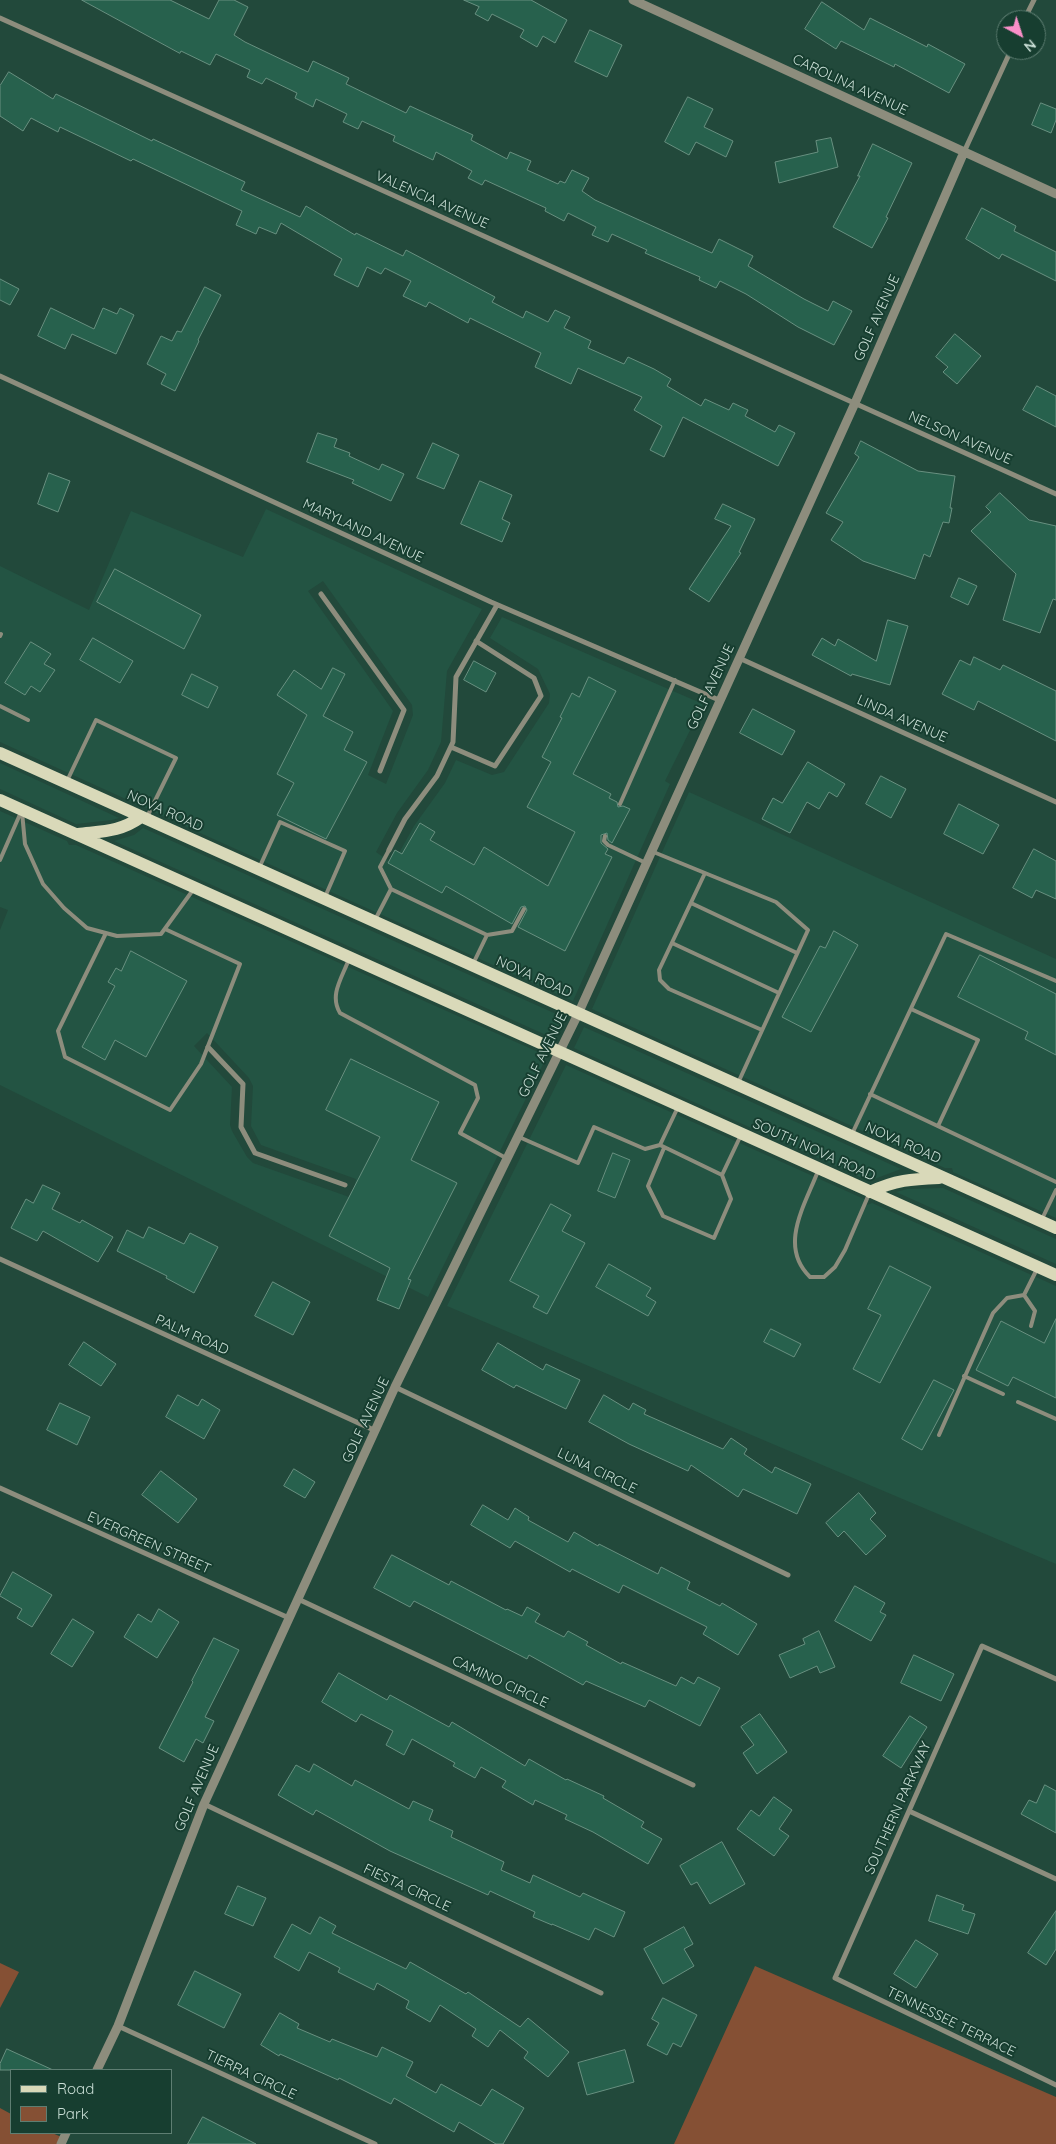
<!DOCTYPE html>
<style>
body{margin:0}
#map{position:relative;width:1056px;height:2144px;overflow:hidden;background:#22493b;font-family:Quicksand,sans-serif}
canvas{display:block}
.legend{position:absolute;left:10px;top:2069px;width:162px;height:65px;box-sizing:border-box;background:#173e30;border:1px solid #5e7e72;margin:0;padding:6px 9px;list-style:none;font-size:15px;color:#c9ded5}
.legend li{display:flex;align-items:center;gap:10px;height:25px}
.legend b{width:25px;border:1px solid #5e7e72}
.north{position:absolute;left:996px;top:10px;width:50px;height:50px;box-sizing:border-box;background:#173e30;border:1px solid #5e7e72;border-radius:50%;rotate:140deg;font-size:14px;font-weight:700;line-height:20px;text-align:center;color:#c9ded5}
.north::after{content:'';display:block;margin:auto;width:18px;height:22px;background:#fa8fc8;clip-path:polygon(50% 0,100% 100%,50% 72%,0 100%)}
</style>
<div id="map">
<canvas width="1056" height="2144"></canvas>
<ul class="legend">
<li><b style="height:6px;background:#d9d9b9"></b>Road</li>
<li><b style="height:14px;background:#855034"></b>Park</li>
</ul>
<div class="north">N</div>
</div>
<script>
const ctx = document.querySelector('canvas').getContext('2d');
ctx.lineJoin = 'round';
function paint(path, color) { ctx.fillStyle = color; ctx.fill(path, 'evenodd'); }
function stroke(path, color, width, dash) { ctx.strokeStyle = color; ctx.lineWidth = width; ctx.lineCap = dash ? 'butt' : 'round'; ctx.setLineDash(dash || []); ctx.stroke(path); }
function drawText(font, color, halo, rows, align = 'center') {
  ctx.font = font + ' Quicksand,sans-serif'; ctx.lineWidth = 4; ctx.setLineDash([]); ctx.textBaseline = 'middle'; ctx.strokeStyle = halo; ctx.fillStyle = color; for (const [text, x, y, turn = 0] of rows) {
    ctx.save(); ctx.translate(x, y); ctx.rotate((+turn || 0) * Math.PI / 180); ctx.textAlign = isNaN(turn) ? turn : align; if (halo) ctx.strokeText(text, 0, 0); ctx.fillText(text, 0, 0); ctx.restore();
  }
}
const built = new Path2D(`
 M266,509L482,609L447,671L441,742L428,770L397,813L376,852L393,864L414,826L445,783L456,760L492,775L504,772L549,703L550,694L538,669L490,638L502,617L703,704L665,781L670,784L573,1001L147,809L142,803L139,805L0,742V566L89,610L131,511L243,557ZM323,581L412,705L413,715L386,784L368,775L393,711L308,591Z
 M0,763L119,818L112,820L76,824L0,789Z
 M689,792L1056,959V1218L953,1172L952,1168H945L592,1009Z
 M0,811L67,841L69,845H76L547,1056L428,1297L0,1085V930L8,910L0,907ZM207,1033L249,1078L253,1086L251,1126L261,1145L356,1179L352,1198L253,1163L247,1157L232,1131L230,1125L232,1087L194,1046Z
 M143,828L565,1018L555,1039L114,841L134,835Z
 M584,1027L901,1169L869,1181L574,1048Z
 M566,1065L864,1199L867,1205L872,1203L1056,1286V1564L447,1306Z
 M943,1188L1056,1239V1264L896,1192L907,1189Z`);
const green = new Path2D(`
 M0,1963L19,1972L0,2008Z
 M755,1966L1056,2097V2144H674Z
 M0,2108L11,2114V2133H52L64,2138L61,2144H0Z`);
const building = new Path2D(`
 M82,0H170L209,19L219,0H234L248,7L234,35L245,42L308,72L313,61L349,78L346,84L406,113L410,106L473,135L471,140L507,159L510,152L531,161L527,170L558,184L560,181L565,183L572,170L589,178L582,191L595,200L712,253L719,239L753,256L748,266L804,299L828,311L833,301L852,311L834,345L798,327L746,294L720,281L716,288L699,280L700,277L645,253L647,250L612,234L608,242L592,235L596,227L568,213L564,221L545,211L546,208L485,180L482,185L468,178L472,171L436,152L433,160L393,141L395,136L362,121L358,129L343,122L347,114L316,99L313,107L295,98L297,93L266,78L262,84L247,77L250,70L216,54L210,65L181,51L180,53Z
 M464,0H531L567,20L555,43L543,36L537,47L520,37L524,30L492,14L488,21L475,14L479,7Z
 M822,2L864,30L870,18L927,47L928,44L965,64L949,93L895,64L894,67L841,41L836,49L805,29Z
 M590,30L622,45L607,77L575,62Z
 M9,72L53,99L56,94L152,141L153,139L245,182L241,190L300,217L306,206L355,235L356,233L403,256L406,250L495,297L492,302L523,318L526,311L548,322L555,310L570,317L564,328L591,341L588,348L624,364L628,357L654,369L671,379L667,386L701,406L705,399L729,410L733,403L748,410L745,416L775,432L779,425L795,433L778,466L683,417L664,457L650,450L662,426L634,410L642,397L578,368L571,384L535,367L541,353L470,318L468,323L429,302L426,307L403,296L411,281L385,268L381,274L367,267L358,287L334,275L342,259L281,223L276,234L259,227L256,234L236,225L242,211L133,159L131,161L60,127L58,132L31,118L23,131L0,116V86Z
 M688,97L713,109L704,127L733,141L726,157L696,142L689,155L665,142Z
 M1041,103L1056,109V120L1051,133L1032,125Z
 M831,138L838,167L779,183L775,162L818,152L816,141Z
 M873,144L912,163L886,217L888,218L872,248L833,227L860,176H858Z
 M982,208L1016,226L1014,231L1056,252V281L1002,254L999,259L966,239Z
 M0,279L19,289L10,305L0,300Z
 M205,287L221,295L198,340L199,341L175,391L161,384L166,374L147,364L161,336L172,341L177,331L181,332Z
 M51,308L94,329L103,308L117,314L120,308L134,315L116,354L72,334L65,349L38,336Z
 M955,334L981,356L957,384L943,372L948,367L936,357Z
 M1037,386L1056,396V427L1023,410Z
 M318,433L337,439L334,447L350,453L349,456L379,470L382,464L404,474L391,501L352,483L354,480L307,462Z
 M861,441L918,471L955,476L950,508H952L949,523L943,522L930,557L924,554L915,579L863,561L831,540L843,522L826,513L859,457L855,454Z
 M433,443L459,455L444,489L417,478Z
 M49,473L70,481L58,512L38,504Z
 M480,481L512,495L502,519L510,523L502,542L461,524Z
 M1000,493L1029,520L1056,526V600L1053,599L1040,633L1003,620L1016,574L971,531L991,512L986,507Z
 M723,504L755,519L739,552L741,553L709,602L689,589L731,526L715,519Z
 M115,569L201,615L184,649L97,602Z
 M959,578L977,586L968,605L951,597Z
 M888,620L908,626L890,685L852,674L851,676L812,655L822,638L835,646L838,639L876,661Z
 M93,638L133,661L120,683L80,660Z
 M31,642L51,654L44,664L55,670L40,692L31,686L25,695L5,683Z
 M974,657L1000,670L1003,665L1056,691V741L978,701L974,710L942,694L960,660L970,665Z
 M474,661L496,673L486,692L464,680Z
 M333,668L345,674L323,716L353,732L344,750L367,762L326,839L277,815L294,783L277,774L307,715L277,695L294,670L321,689Z
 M192,674L218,687L208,708L182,695Z
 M589,677L616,691L573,774L611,794L609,798L617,802L618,807L623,806L630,809L612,843L608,840L607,833L601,835V843L608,849L605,854L612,857L565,951L518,927L527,910L525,906L521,907L512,924L446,886L442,893L388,863L395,850L402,854L420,823L435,832L430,840L474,865L484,847L548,886L575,832L527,807L551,762L542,757L562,718L560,717L572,693L579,697Z
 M753,709L795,731L782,755L740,733Z
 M808,762L845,784L837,797L829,792L819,809L807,802L790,833L762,819L773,798L782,803Z
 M881,776L906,789L891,818L866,804Z
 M959,804L999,825L983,854L944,834Z
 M1034,849L1056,861V899L1036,890L1032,898L1013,888Z
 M834,931L858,945L811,1032L782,1017L820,946L825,948Z
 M131,951L187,981L146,1057L115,1040L105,1060L82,1047L115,986L108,982L116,968L121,971Z
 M980,955L1056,994V1055L1025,1039L1028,1032L958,997Z
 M351,1059L439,1102L411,1160L457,1183L408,1279L411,1280L399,1309L377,1300L390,1268L329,1236L380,1137L326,1110Z
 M613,1153L630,1160L615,1198L598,1191Z
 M43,1185L60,1193L52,1209L80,1223L82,1220L113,1237L98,1262L43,1231L37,1241L11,1228L26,1199L33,1203Z
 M551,1204L571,1215L562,1231L585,1243L547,1314L533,1307L539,1296L510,1281Z
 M149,1227L184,1244L190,1233L218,1247L194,1293L166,1278L167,1276L117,1251L127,1230L143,1238Z
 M609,1264L651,1288L646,1296L656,1302L648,1316L596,1287Z
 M890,1266L931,1287L880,1383L853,1369L881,1315L868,1309Z
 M273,1282L310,1302L293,1335L255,1316Z
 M1056,1319V1398L1013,1377L1008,1386L976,1370L1001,1321L1044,1343Z
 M771,1329L801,1344L794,1357L764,1342Z
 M84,1342L116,1364L101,1386L69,1365Z
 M498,1343L543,1370L546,1364L580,1380L566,1409L516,1385L514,1388L482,1370Z
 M934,1380L954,1390L922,1450L902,1439Z
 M178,1395L198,1406L202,1399L220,1410L204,1439L166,1417Z
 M604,1395L629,1410L633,1403L646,1410L644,1414L723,1449L731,1438L747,1449L744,1454L772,1473L775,1467L811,1484L797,1514L743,1489L738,1497L691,1465L688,1471L629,1444L589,1422Z
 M60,1403L90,1417L77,1445L47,1430Z
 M294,1469L315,1482L305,1498L284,1486Z
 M161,1471L197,1499L178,1523L142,1495Z
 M859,1493L876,1513L870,1519L886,1536L866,1555L844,1531L838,1537L826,1523Z
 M483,1505L508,1520L515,1508L529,1517L528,1520L568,1542L574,1532L598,1546L599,1544L658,1574L661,1567L690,1582L687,1589L720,1606L722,1603L757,1624L738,1655L703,1634L707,1627L623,1585L619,1593L572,1569L570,1572L515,1541L510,1548L471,1525Z
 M392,1555L449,1585L451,1581L506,1610L507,1609L522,1616L527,1607L540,1614L535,1622L564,1637L568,1631L588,1642L586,1645L621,1664L622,1662L676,1686L681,1677L694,1684L698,1677L720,1688L700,1726L649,1700L645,1707L586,1681L583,1685L529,1655L527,1659L414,1601L410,1607L374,1588Z
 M13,1572L52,1595L32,1627L17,1618L22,1609L0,1596Z
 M855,1586L885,1603L880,1612L886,1615L871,1641L835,1621Z
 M159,1609L179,1622L157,1658L124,1637L138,1614L151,1622Z
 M73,1619L94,1632L72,1667L51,1654Z
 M819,1631L835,1667L820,1673L817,1666L790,1678L779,1655L805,1644L803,1639Z
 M214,1638L239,1650L205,1717L214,1721L203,1743L196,1739L184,1762L159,1748L193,1682L192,1681Z
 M914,1655L954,1674L941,1701L901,1683Z
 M339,1673L387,1700L390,1695L449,1727L452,1722L525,1766L529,1759L566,1780L567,1779L604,1796L603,1798L644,1822L641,1827L662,1839L648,1864L593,1832L565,1819L567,1815L535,1800L533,1805L502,1787L506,1781L481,1767L475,1778L453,1766L455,1763L412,1739L404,1755L386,1745L393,1731L361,1714L356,1722L322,1702Z
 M760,1714L787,1752L757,1774L743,1753L754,1745L741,1727Z
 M910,1716L927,1727L901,1768L883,1756Z
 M314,1764L352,1786L355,1780L409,1809L413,1801L433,1810L429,1820L453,1831L451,1837L504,1862L501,1870L530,1883L533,1875L580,1897L583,1893L625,1912L614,1937L595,1928L589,1940L552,1924V1925L533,1917L535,1912L490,1891L488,1895L390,1851L316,1810L313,1815L278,1795L296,1765L309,1772Z
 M1045,1785L1056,1791V1833L1021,1814L1029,1800L1036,1803Z
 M774,1797L792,1810L779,1829L789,1836L774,1856L737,1829L751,1810L759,1816Z
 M722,1842L745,1884L710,1904L697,1882L691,1885L680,1866Z
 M238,1886L266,1898L253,1926L225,1914Z
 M937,1895L964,1905L962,1910L975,1914L968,1934L929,1921Z
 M1056,1911V1949L1046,1965L1028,1953Z
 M320,1917L336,1926L332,1933L406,1969L410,1962L466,1994L468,1992L520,2027L528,2018L569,2052L548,2077L524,2058L528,2052L500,2030L488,2047L472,2036L476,2029L440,2005L430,2022L406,2008L409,2001L377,1983L374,1990L338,1972L340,1968L309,1952L299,1971L274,1957L292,1924L310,1934Z
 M684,1927L693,1944L684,1949L694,1966L663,1984L644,1949Z
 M916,1940L938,1954L916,1988L894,1974Z
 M195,1971L241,1994L224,2028L178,2005Z
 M663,1998L697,2015L681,2047L673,2043L667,2055L647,2045L659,2023L652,2019Z
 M280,2013L299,2024L297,2028L330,2042L332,2039L377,2057L382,2047L413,2062L406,2076L436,2093L441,2084L481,2106L492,2089L524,2108L503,2144H496L459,2122L454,2132L394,2098L391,2104L339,2078L338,2080L280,2054L279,2056L261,2045Z
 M7,2049L53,2070H0V2064Z
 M625,2050L634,2082L587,2095L578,2063Z
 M203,2117L256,2144H188Z`);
const service = new Path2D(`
 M0,636L1,634
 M0,706L28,720
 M67,781L96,720L176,758L147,817
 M620,804L675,680
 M22,812L25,844L43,884L64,908L87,928L117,936L161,934L193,890
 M605,836L604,841L608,845L646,863
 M389,850L380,867L391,889
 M651,851L776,902L808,930L738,1083
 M0,860L21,812
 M260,866L280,822L345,851L325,897
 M705,873L659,970L660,980L669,989L762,1030
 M691,903L797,953
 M375,920L391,889L487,935L473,964
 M106,933L58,1031L65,1057L170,1110L201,1064L240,964L165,929
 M487,935L512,931L524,909
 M672,943L779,993
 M349,959C342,978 329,995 340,1013L475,1085L478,1098L460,1133L506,1158
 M911,1009L978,1040L938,1126
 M870,1094L1056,1182
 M678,1107L660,1145L722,1175L741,1135
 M852,1134L946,934L1056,981
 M519,1137L578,1163L594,1127L645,1149L660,1145
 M664,1148L648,1186L663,1216L714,1238L731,1199L722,1175
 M818,1171C805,1205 778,1246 810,1277H824L835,1267L845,1250L869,1194
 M1042,1219L1056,1190
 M1024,1295L1035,1311L1031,1326
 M964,1376L1003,1394
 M1018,1402L1056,1419
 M939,1435L993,1313L1007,1298L1024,1295L1037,1269`);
const minor = new Path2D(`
 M0,18L1056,494
 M1024,20L1034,0
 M964,152L1011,50
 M0,376L491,602L719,700
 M321,594L404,710L380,771
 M739,658L1056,802
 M451,747L495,766L541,696L534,678L476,641
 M389,850L405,819L437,776L453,742L456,677L497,605
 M208,1047L243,1084L241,1127L255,1153L345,1185
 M0,1259L376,1431
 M395,1387L788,1575
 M0,1488L289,1618
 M298,1599L693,1785
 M1056,1679L982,1646L835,1978L1056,2085
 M204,1804L601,1993
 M909,1811L1056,1879
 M118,2026L375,2144`);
const tertiary = new Path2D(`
 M633,0L1056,194
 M97,2070L118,2026L204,1804L395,1387L578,1014L855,403L964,152
 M61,2144L66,2133`);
const primary = new Path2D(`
 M0,753L1056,1228
 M0,800L1056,1275
 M78,834C103,831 120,832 141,817
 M870,1192C895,1180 912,1179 939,1178`);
const streetNames = [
 ["CAROLINA AVENUE",850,85,25],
 ["VALENCIA AVENUE",432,200,24],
 ["GOLF AVENUE",877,318,-66],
 ["NELSON AVENUE",960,438,24],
 ["MARYLAND AVENUE",363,531,25],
 ["GOLF AVENUE",711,687,-65],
 ["LINDA AVENUE",902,719,24],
 ["NOVA ROAD",165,811,24],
 ["NOVA ROAD",534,977,24],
 ["GOLF AVENUE",543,1055,-64],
 ["NOVA ROAD",903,1143,24],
 ["SOUTH NOVA ROAD",814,1150,24],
 ["PALM ROAD",192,1335,24],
 ["GOLF AVENUE",366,1420,-65],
 ["LUNA CIRCLE",597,1471,26],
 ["EVERGREEN STREET",149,1543,24],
 ["CAMINO CIRCLE",500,1682,25],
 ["GOLF AVENUE",197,1788,-67],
 ["SOUTHERN PARKWAY",898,1808,-66],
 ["FIESTA CIRCLE",407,1888,25],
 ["TENNESSEE TERRACE",951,2022,26],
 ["TIERRA CIRCLE",251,2075,25]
];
paint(built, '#235443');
paint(green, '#855034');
paint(building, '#27614d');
stroke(building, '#689080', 1);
stroke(service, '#8d8d7d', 4);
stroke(minor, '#8d8d7d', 5);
stroke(tertiary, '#8d8d7d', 9);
stroke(primary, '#d9d9b9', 12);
drawText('14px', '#c9ded5', '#173e30', streetNames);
</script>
